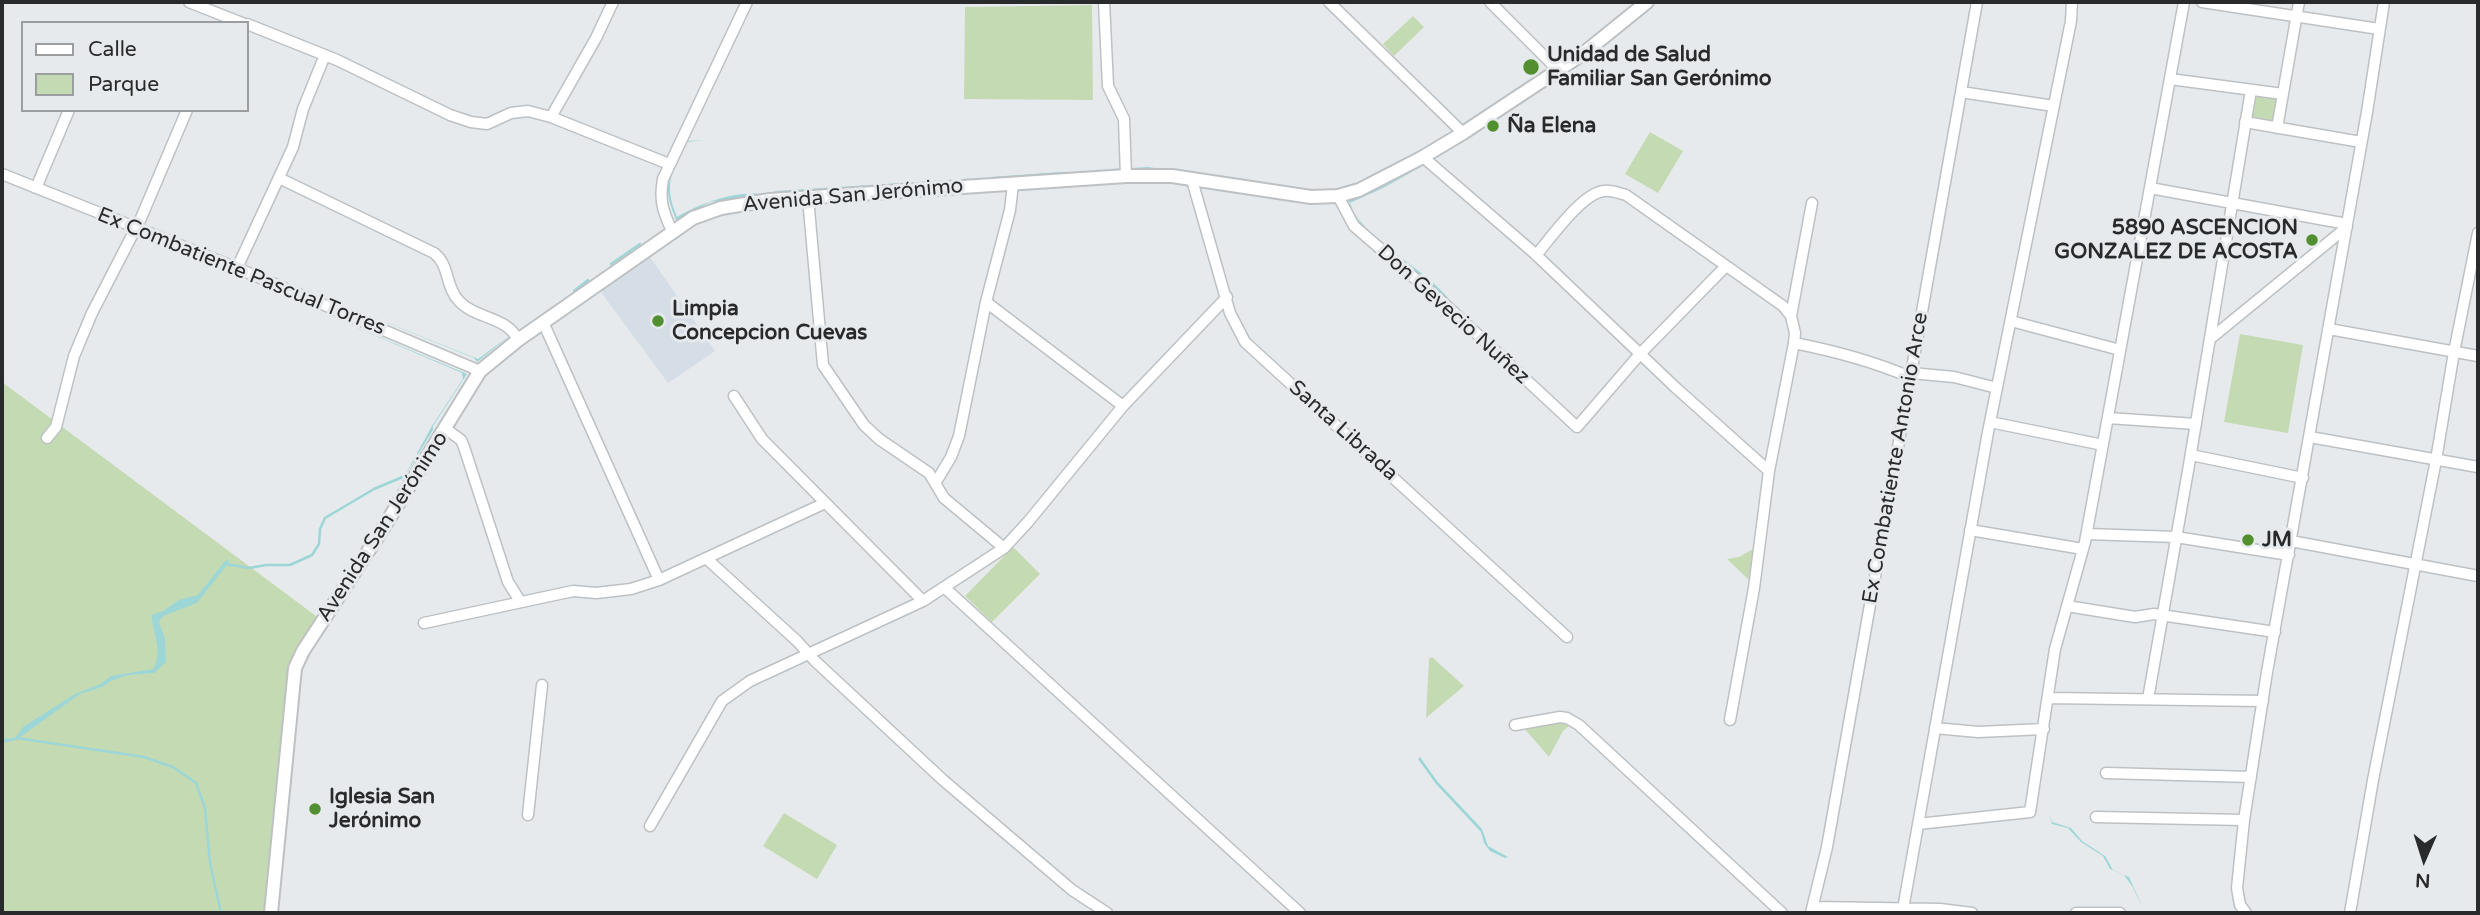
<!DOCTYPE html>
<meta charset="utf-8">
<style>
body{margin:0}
#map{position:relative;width:2480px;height:915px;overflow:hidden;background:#e7eaed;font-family:"Varela Round",sans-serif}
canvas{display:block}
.frame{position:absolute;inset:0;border:4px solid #292a2b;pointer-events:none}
.legend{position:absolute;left:21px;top:21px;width:228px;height:91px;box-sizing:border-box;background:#e7eaed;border:2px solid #9b9d9f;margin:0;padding:9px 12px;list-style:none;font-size:21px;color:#292a2b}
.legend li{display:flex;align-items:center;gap:14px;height:35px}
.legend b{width:35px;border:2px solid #9b9d9f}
.north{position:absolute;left:2389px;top:824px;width:70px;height:70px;-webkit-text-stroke:5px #e7eaed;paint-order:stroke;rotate:183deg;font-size:19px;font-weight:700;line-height:28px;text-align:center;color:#292a2b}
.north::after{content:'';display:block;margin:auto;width:24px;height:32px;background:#292a2b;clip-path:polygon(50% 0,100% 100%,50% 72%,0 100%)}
</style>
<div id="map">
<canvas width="2480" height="915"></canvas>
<div class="frame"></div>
<ul class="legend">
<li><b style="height:9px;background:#fff"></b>Calle</li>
<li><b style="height:19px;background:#c4dab3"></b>Parque</li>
</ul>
<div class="north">N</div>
</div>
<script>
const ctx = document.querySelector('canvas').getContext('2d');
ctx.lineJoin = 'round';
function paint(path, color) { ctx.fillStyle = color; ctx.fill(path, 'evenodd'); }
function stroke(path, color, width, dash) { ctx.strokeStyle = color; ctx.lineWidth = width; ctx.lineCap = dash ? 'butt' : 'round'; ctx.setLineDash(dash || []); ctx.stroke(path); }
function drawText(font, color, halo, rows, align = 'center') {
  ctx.font = font + ' "Varela Round",sans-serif'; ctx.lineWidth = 6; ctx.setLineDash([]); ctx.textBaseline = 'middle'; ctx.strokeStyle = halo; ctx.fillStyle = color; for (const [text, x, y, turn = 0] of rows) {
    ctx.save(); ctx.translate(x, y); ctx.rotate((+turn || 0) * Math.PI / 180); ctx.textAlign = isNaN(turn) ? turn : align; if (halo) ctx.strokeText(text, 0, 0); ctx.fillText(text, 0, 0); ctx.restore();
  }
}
const built = new Path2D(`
 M650,257L715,351L668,383L600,291Z`);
const green = new Path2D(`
 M1092,5L1093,100L964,99L965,7Z
 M1413,16L1424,27L1394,56L1383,44Z
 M2255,94L2276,98L2273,122L2251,119Z
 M1650,132L1683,151L1658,193L1625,174Z
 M2240,334L2303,345L2288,433L2224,422Z
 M2,382L320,619L299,650L267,913H2Z
 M1013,547L1040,574L992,622L965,596Z
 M1756,547L1750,581L1727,559L1739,557Z
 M1432,657L1464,686L1426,718L1429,659Z
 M1558,720L1571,724L1563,731L1549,757L1523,727Z
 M784,813L837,845L817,879L763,846Z`);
const water = new Path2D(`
 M704,140L687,142C672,175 663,182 677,217C701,203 739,189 766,195L710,202L676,220C672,209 667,198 668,185L686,141Z
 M1423,166L1383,188L1350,203C1362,240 1429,270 1451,302L1361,224L1350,205L1349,201L1382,187Z
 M1148,167L1292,187L1176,171L1131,168Z
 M995,177L775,192V191Z
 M323,297L478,359L512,334L477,362L474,358Z
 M325,314L467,374L433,426V430L404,477L432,426L463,379L462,373Z
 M226,560L229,562L197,603L163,616L159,622L165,639L166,662L154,673L128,675L111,681L102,687L80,694L16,740L2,743V739L15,738L23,727L75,694L101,684L111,676L153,669C164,652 152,634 152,615L163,611L179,600L198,595Z
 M1420,757L1437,781L1482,829L1488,846L1508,857L1505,858L1490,851L1484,843L1481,832L1436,784L1418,759Z
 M2049,814L2052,822L2071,828L2082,841L2105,856L2113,870L2129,877L2143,908L2132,886L2124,875L2110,869L2103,856L2081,842L2068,828L2052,824Z`);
const stream = new Path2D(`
 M994,178L1064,173
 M611,264L640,244
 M574,291L588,280
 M226,564L249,568L266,565H290L312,555L319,544L320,529L325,518L374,489L405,476
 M17,738L144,757L173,767L196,783L205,808L210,863L221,913`);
const minor = new Path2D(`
 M189,2L242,23
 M1104,2L1108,86L1124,119L1126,176
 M1329,2L1463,133
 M1490,2L1558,70
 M2202,2L2379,29
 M247,24L337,60L450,115L471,122L487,124L511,113L528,111L551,117L669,164
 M2170,79L2283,94
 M1961,92L2054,106
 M551,117L596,38L613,2
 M2245,122L2361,142
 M2277,128L2299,2
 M1423,157L1533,252L1675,387L1769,471
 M2,174L237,268L480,371
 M279,178L434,253C450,265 445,287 459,301C475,319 507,316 518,340
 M1192,180L1230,313L1245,342L1567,637
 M36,188L69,110
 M2150,188L2347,224
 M1338,196L1354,226L1448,307L1577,427L1640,354L1726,266
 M808,198L823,365L864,425L879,439L929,473L944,498L1004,548
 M672,231C663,212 659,200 663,179L747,2
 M1536,255C1551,238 1582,193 1604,191C1611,190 1619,193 1626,195L1783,306L1791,316
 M237,268L293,147L303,109L325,55
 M986,302L1123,406
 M2011,321L2120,350
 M543,322L659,580
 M2329,329L2478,356
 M2210,339L2347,227
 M1794,343C1835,351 1872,361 1910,377
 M1911,373L1954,377L1997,388
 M734,396L762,439L923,601
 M2108,418L2196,424
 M1990,422L2103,445
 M446,429L461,440L464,447L508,582L520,601
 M2310,437L2478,467
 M47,438L56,427L74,356L92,313L141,218L187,110
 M2191,455L2303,478
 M936,482L951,457L959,436L986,302L1010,210L1013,184
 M1970,530L2083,549
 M2087,534L2176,537L2289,555
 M2291,541L2478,576
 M707,559L797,641L815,661L943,780L1072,890L1107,913
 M945,588L1300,913
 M2067,606L2135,617L2154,614L2275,632
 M424,623L573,591L596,593L631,589L659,580L825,503
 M2049,698L2263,701
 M2148,699L2189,465L2251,90
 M1730,720L1754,588L1769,471L1794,343L1795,333L1791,316L1812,203
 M1515,725L1560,717L1567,718L1579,725L1782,913
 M1935,728L1978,732L2044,729
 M2106,773L2251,777
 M528,815L542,685
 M2096,817L2244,820
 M1918,824L2030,812L2055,649L2085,542L2184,2
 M650,826L722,701L750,681L923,601L1004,548L1028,522L1123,406L1227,297
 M1813,907L1940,909L1972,913
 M1903,909L1988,432L2071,21L2072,2
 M1811,913L1827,847L1977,2
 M2076,913H2120
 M2246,913L2240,905L2237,888L2244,820L2267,672L2367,112L2384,2
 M2350,913L2373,780L2436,460L2454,352L2478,233`);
const tertiary = new Path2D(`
 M271,913L295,668L303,651L382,530L480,371L518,340L693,218L721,208L770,200L1126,176H1172L1311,197L1338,196L1359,190L1423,157L1463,133L1584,53L1647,2`);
const markers = [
 [1531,67,9,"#518f30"],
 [1493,126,7,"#518f30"],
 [2312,240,7,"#518f30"],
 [658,321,7,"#518f30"],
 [2248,540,7,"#518f30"],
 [315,809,7,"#518f30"]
];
const poiNames = [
 ["Unidad de Salud",1547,55],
 ["Familiar San Gerónimo",1547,79],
 ["Ña Elena",1507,126],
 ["5890 ASCENCION",2298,228,"right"],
 ["GONZALEZ DE ACOSTA",2298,252,"right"],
 ["Limpia",672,309],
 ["Concepcion Cuevas",672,333],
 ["JM",2262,540],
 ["Iglesia San",329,797],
 ["Jerónimo",329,821]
];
const streetNames = [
 ["Avenida San Jerónimo",853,196,-5],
 ["Ex Combatiente Pascual Torres",241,272,22],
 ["Don Gevecio Nuñez",1453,315,42],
 ["Santa Librada",1343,431,42],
 ["Ex Combatiente Antonio Arce",1896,458,-80],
 ["Avenida San Jerónimo",383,527,-57]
];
paint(built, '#d5dee6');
paint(green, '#c4dab3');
paint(water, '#9cd6d7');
stroke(stream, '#9cd6d7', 2.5);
stroke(minor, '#bec1c3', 13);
stroke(tertiary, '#bec1c3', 16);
stroke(minor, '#fff', 10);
stroke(tertiary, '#fff', 12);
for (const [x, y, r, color] of markers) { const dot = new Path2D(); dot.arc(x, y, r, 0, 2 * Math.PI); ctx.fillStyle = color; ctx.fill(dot); stroke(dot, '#e7eaed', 2.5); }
drawText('bold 21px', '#292a2b', '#e7eaed', poiNames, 'left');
drawText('21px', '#292a2b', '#e7eaed', streetNames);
</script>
